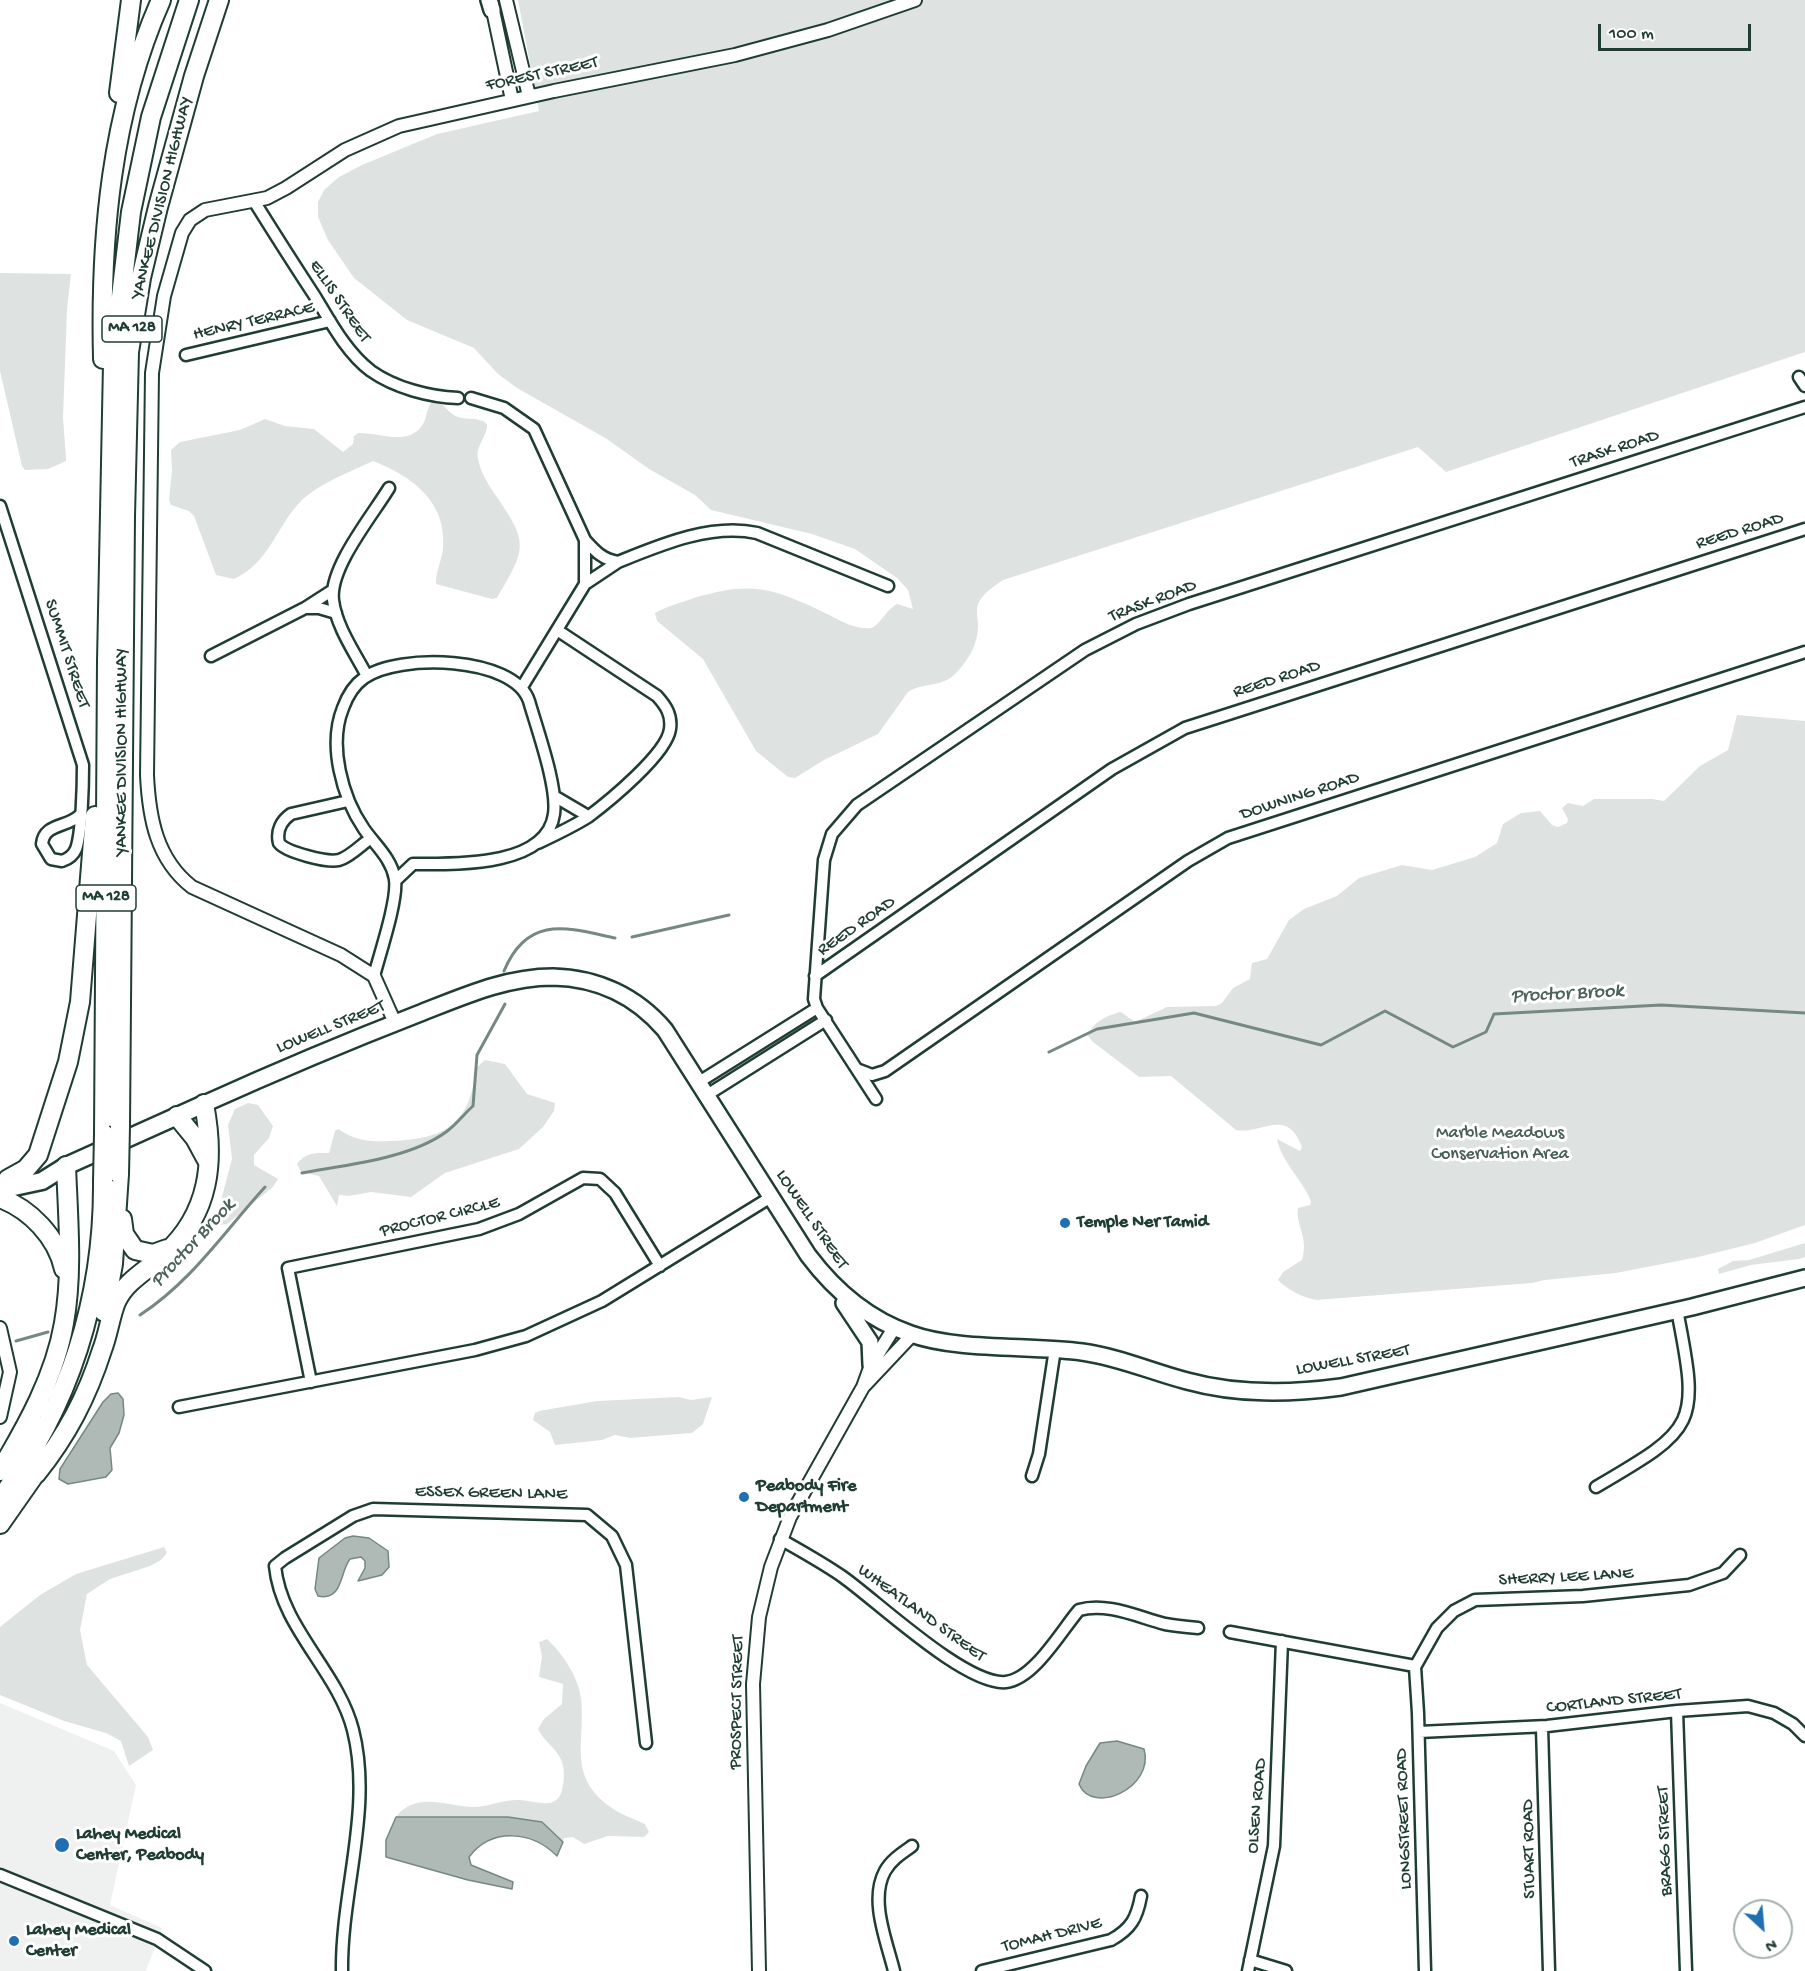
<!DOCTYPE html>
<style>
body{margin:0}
#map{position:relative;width:1805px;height:1971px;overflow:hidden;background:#fff;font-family:"Gochi Hand",sans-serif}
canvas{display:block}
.north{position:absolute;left:1733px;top:1899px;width:60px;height:60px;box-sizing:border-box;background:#fff;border:2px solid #a5b1ae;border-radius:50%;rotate:154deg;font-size:16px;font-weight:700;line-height:24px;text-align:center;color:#1f3d34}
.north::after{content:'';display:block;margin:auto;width:21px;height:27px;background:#1f6fb2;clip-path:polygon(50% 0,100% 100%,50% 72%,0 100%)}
.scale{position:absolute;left:1598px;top:24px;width:153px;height:27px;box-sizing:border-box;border:3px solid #1f3d34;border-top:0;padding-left:8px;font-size:18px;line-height:21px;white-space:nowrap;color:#1f3d34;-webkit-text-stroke:4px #fff;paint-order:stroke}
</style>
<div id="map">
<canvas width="1805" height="1971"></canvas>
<div class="north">N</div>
<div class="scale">100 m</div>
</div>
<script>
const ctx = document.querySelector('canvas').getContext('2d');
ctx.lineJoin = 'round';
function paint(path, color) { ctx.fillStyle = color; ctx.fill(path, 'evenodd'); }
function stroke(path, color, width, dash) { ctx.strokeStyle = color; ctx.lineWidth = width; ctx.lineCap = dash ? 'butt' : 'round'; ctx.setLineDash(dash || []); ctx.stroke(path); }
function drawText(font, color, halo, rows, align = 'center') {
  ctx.font = font + ' "Gochi Hand",sans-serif'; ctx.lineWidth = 6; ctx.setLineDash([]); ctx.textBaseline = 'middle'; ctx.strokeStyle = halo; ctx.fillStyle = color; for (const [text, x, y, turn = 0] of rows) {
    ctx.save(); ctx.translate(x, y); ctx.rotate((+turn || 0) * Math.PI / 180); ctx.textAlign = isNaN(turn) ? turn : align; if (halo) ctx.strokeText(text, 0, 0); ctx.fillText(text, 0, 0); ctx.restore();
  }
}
const built = new Path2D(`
 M0,1703L114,1751L136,1785L110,1905L162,1928L146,1971H0Z`);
const green = new Path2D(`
 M518,0H1805V352L1446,472L1418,447L1003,580C995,586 984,592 979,602C975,609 978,617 978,625C978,644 969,660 955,674C941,688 923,682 908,692L878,734L824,760L795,778L788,777L756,751L703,659L657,621L655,613C667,606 681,603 694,598C746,582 770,586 819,610C835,617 852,630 871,628C878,627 886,610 897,604L913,609L908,590L897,578L855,549L812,534L711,510L695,495L649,469L607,439L517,388L498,374L474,348L407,320L354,278L328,240L318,217V202L324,190L339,177L362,165L437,134L539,111Z
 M0,273L71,274L67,310L63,418L66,457V461L48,469L25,470L22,466L0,371Z
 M433,401C445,402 447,413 458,417C468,420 480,417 487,424C488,436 475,446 478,459C480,471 488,484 494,493C529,543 527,547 497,598L492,599L436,584C435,573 442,560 443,548C447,502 412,476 373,461C350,472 322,482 303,499C276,525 271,562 234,579L216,575L194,516L189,511L171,505L169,500L172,471L171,450L180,442L240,430L265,419L285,426L314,429L343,452L353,444L354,436L358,433C378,432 406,446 421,427C428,419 425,408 433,401Z
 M1737,715L1805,721V1225L1755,1243L1698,1257L1616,1273L1545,1280L1532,1283L1316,1300C1302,1297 1289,1291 1278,1280L1283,1272L1302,1260C1309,1236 1295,1225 1298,1208L1310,1205L1311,1201C1302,1179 1282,1163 1277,1139L1300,1151L1302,1147C1287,1106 1261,1135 1236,1130L1171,1076L1139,1077L1093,1042L1088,1036C1092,1022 1108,1015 1121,1012L1135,1022L1167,1007L1216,1006L1222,1003L1233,988L1250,979L1252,963L1267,959L1289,920L1304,909L1337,896L1359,878L1402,865L1432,870L1475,857L1497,843L1503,824L1521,813L1540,811L1552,825L1558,827L1567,823L1568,819L1562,808L1568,803L1583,806L1594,799H1652L1664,801L1700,766L1728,750Z
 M485,1060L505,1064L527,1094L555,1103L554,1111L543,1127L519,1149L445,1173L411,1197L371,1192L349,1196L339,1195L337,1206L319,1176L301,1172L297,1164C306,1152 315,1153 329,1153L335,1131L338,1129C355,1141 371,1142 391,1141C446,1139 470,1124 476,1068Z
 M248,1103L258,1105L273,1126L269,1138L254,1155V1165L278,1179L273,1187L227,1224L219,1225L216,1219L232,1159L228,1125L235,1109Z
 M1805,1243V1257L1799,1259L1751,1265L1719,1274L1718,1269L1733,1261L1749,1260Z
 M679,1397L691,1400L712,1397L703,1424L692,1433L630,1438L615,1435L602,1440L555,1445L550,1432L533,1420L535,1413L539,1411L597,1401Z
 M164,1547L167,1553L161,1560L150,1566L110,1579L87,1594L80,1630L87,1665L148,1737L153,1750L129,1766L121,1741L106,1733L64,1721L0,1695V1627L40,1595L76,1574Z
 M547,1639C562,1653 578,1676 581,1698C586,1742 566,1776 612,1808C621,1815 635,1819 645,1824L649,1832L644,1837L608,1836L584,1844L573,1837L564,1838L563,1842L542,1822L508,1817H396C415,1792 444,1805 470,1807C486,1808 503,1799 520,1800C536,1801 557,1811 562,1790C564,1781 565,1771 562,1762C557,1748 544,1742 538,1729L544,1719L562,1704L563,1684L539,1677L542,1656L539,1642Z`);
const water = new Path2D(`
 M118,1393L123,1399L124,1415L119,1433L110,1448L112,1470L106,1477L68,1484L59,1479L60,1469L103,1402L111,1394Z
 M353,1536L369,1538L388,1551L389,1567L382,1575L358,1581L365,1568V1561L361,1557L350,1559C340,1571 343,1602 318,1596L315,1589L319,1558L345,1538Z
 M1117,1741L1144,1749C1155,1788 1092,1816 1079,1784L1086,1766L1100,1743Z
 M396,1817H508L542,1822L563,1842L557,1856C532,1831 492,1827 469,1857L471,1865L513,1882L512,1889L468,1880L386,1857V1840Z`);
const stream = new Path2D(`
 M632,937L729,915
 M504,971C528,914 568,928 615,938
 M1049,1052L1097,1029L1194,1013L1321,1045L1385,1011L1453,1047L1486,1032L1494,1014L1661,1005L1805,1013
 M302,1173C345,1165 409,1159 446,1132C456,1125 464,1114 473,1106L477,1055L505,1004
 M140,1315C191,1282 224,1232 265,1187
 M16,1341L48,1332`);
const minor = new Path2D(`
 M254,201C274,233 295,266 316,298C331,323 347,353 371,371C395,388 430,397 458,398
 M186,355L330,321
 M1799,377L1805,386
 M471,398L504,408L534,429L585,540C596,552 602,559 618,562C660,545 711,523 757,533L888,586
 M0,506L83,765C83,783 82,833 76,849C73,856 68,859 62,861L51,859L42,844C44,823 67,828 80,815
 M585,584L618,562
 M305,608H319L336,613
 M211,656L305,608L333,590
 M367,676C355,653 336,626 333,600C329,568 372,516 389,488
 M522,687L585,584V540
 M554,796L588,816
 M348,801L291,814C281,821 276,831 279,843C286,852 327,863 339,860C350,857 361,845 371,838
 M538,843C555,835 572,827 588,817C608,802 667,754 670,729C672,715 666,706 657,696L557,630
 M374,976C380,953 398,900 395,879C391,858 376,846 364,829C342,797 328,745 343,708C347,697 354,685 364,678C398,653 514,656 529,701C537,729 558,787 554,814C547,868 452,864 413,864L395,881
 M815,976L1112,769L1185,728L1805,529
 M859,1070L872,1075L885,1071L1188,861L1228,838L1805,652
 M699,1082L817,1008
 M707,1095L826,1020
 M876,1099L817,1008L814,999L824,860L832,834L857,805L1085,650L1136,624L1189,604L1805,407
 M311,1382L288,1268L479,1229L519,1214L583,1178L600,1179L615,1193L660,1266
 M179,1407L475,1350L526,1336L602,1301L771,1197
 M1032,1476L1039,1454L1055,1349
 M1596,1487C1697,1428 1700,1426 1677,1310
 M780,1539C801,1551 823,1563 843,1577C877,1601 966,1686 1006,1682C1034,1679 1061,1631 1079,1610C1107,1602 1138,1617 1165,1624C1176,1626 1187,1627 1198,1628
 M1230,1632L1415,1666
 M1677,1711L1686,1971
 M1542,1727L1549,1971
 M1419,1732L1547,1726L1677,1711L1748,1706L1774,1713L1793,1724L1805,1736
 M0,1875L157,1939L205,1971
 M1250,1960L1286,1971
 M342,1971C341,1891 373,1809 353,1730C338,1671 281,1628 275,1566L285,1558L353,1516L373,1509L587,1515L612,1536L626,1565L646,1743
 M894,1971C887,1942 869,1900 885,1871C891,1860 902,1853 912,1846
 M982,1971L1111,1940C1131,1929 1137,1918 1141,1896
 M1248,1971L1274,1846L1282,1641
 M1425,1971L1418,1713L1415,1667L1437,1628L1454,1611L1475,1600L1583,1596L1689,1585L1723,1573L1740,1555`);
const tertiary = new Path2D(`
 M506,0L529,96
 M491,1L512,100
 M395,1023L374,976L341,955L192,887C156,859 149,817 147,775L152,373L164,296L182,233L190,220L205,210L267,198L286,188L345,150L399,126L554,91L735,55L828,30L915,0
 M0,1328L10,1372L0,1417
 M864,1386L912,1335
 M759,1971L753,1684L759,1617L771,1567L790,1517L863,1387L871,1365L894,1328`);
const secondary = new Path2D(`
 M489,0L492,10
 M204,1104C275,1072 346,1042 418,1014C462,997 505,977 553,977C597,978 636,996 665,1030L808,1255C835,1291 867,1319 911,1334C958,1351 1031,1345 1082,1352C1119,1357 1152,1372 1187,1381C1238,1395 1289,1394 1341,1387L1692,1307L1805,1278
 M844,1303L870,1342L871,1365`);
const primary = new Path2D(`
 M0,1190L42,1181L66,1166L204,1104`);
const motorway = new Path2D(`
 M119,93L131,0
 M103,359C100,237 111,113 161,0
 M177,1116L195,1138L208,1162
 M120,1126L125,516L129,352L141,278L158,207L194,76L219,0
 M104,1134L107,661L113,364L131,212L151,117L189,0
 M8,1179L26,1169L38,1155L68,1062L80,1002L95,816
 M0,1198C30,1209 57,1237 64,1269
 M122,1219L124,1234L135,1250L153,1254L167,1249
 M104,1312L113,1264L119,1174
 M0,1471C27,1426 55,1376 64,1323C73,1272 68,1218 66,1166
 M36,1474C67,1435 87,1397 102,1350C108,1335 110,1317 116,1302C126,1280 148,1270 165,1254C210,1213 215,1161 204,1104
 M0,1499C70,1406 104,1297 103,1181
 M0,1524L42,1464`);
const motorwayBridge = new Path2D(`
 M119,1174L120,1126
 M103,1181L104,1134`);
const markers = [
 [1065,1223,6,"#1f6fb2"],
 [744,1497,6,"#1f6fb2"],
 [62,1845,8,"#1f6fb2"],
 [14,1941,6,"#1f6fb2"]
];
const shields = [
 [132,329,60],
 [106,898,60]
];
const shieldNames = [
 ["MA 128",132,329],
 ["MA 128",106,898]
];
const streetNames = [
 ["FOREST STREET",542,75,-12],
 ["YANKEE DIVISION HIGHWAY",163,198,-76],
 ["ELLIS STREET",339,302,56],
 ["HENRY TERRACE",254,322,-13],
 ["TRASK ROAD",1615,450,-18],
 ["REED ROAD",1740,532,-17],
 ["TRASK ROAD",1153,602,-21],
 ["SUMMIT STREET",66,654,72],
 ["REED ROAD",1277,680,-18],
 ["YANKEE DIVISION HIGHWAY",123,752,-90],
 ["DOWNING ROAD",1300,797,-18],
 ["REED ROAD",857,927,-35],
 ["LOWELL STREET",331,1028,-22],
 ["PROCTOR CIRCLE",440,1218,-14],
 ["LOWELL STREET",811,1220,56],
 ["LOWELL STREET",1353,1361,-10],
 ["ESSEX GREEN LANE",491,1494,1],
 ["SHERRY LEE LANE",1566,1578,-3],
 ["WHEATLAND STREET",921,1614,36],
 ["PROSPECT STREET",738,1702,-89],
 ["CORTLAND STREET",1614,1702,-6],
 ["OLSEN ROAD",1258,1806,-85],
 ["LONGSTREET ROAD",1405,1819,-92],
 ["BRAGG STREET",1666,1841,-92],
 ["STUART ROAD",1530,1849,-91],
 ["TOMAH DRIVE",1052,1936,-14]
];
const parkNames = [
 ["Marble Meadows",1500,1134],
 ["Conservation Area",1500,1155]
];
const poiNames = [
 ["Temple Ner Tamid",1077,1223],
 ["Peabody Fire",756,1487],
 ["Department",756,1508],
 ["Lahey Medical",76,1835],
 ["Center, Peabody",76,1856],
 ["Lahey Medical",26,1931],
 ["Center",26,1952]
];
const waterNames = [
 ["Proctor Brook",1567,995,-3],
 ["Proctor Brook",194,1244,-47]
];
paint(built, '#eef1f0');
paint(green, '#dee3e2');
paint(water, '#afbab7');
stroke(water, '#758883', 1.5);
stroke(stream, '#758883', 3);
stroke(minor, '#1f3d34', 15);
stroke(tertiary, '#1f3d34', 16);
stroke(secondary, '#1f3d34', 20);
stroke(primary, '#1f3d34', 21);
stroke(motorway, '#1f3d34', 22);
stroke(minor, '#fff', 10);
stroke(tertiary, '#fff', 12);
stroke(secondary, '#fff', 15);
stroke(primary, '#fff', 16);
stroke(motorway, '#fff', 18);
stroke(motorwayBridge, '#1f3d34', 22, []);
stroke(motorwayBridge, '#fff', 18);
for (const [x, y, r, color] of markers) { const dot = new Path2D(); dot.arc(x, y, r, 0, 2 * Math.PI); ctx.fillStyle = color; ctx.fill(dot); stroke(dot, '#fff', 2); }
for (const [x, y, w] of shields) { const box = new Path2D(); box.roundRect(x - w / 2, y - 13, w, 26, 4.5); ctx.fillStyle = '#fff'; ctx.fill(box); stroke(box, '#1f3d34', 1.5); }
drawText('bold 16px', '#1f3d34', null, shieldNames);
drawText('18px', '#1f3d34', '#fff', streetNames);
drawText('18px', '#455e57', '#fff', parkNames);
drawText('bold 18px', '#1f3d34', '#fff', poiNames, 'left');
drawText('italic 20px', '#4a625b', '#fff', waterNames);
</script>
